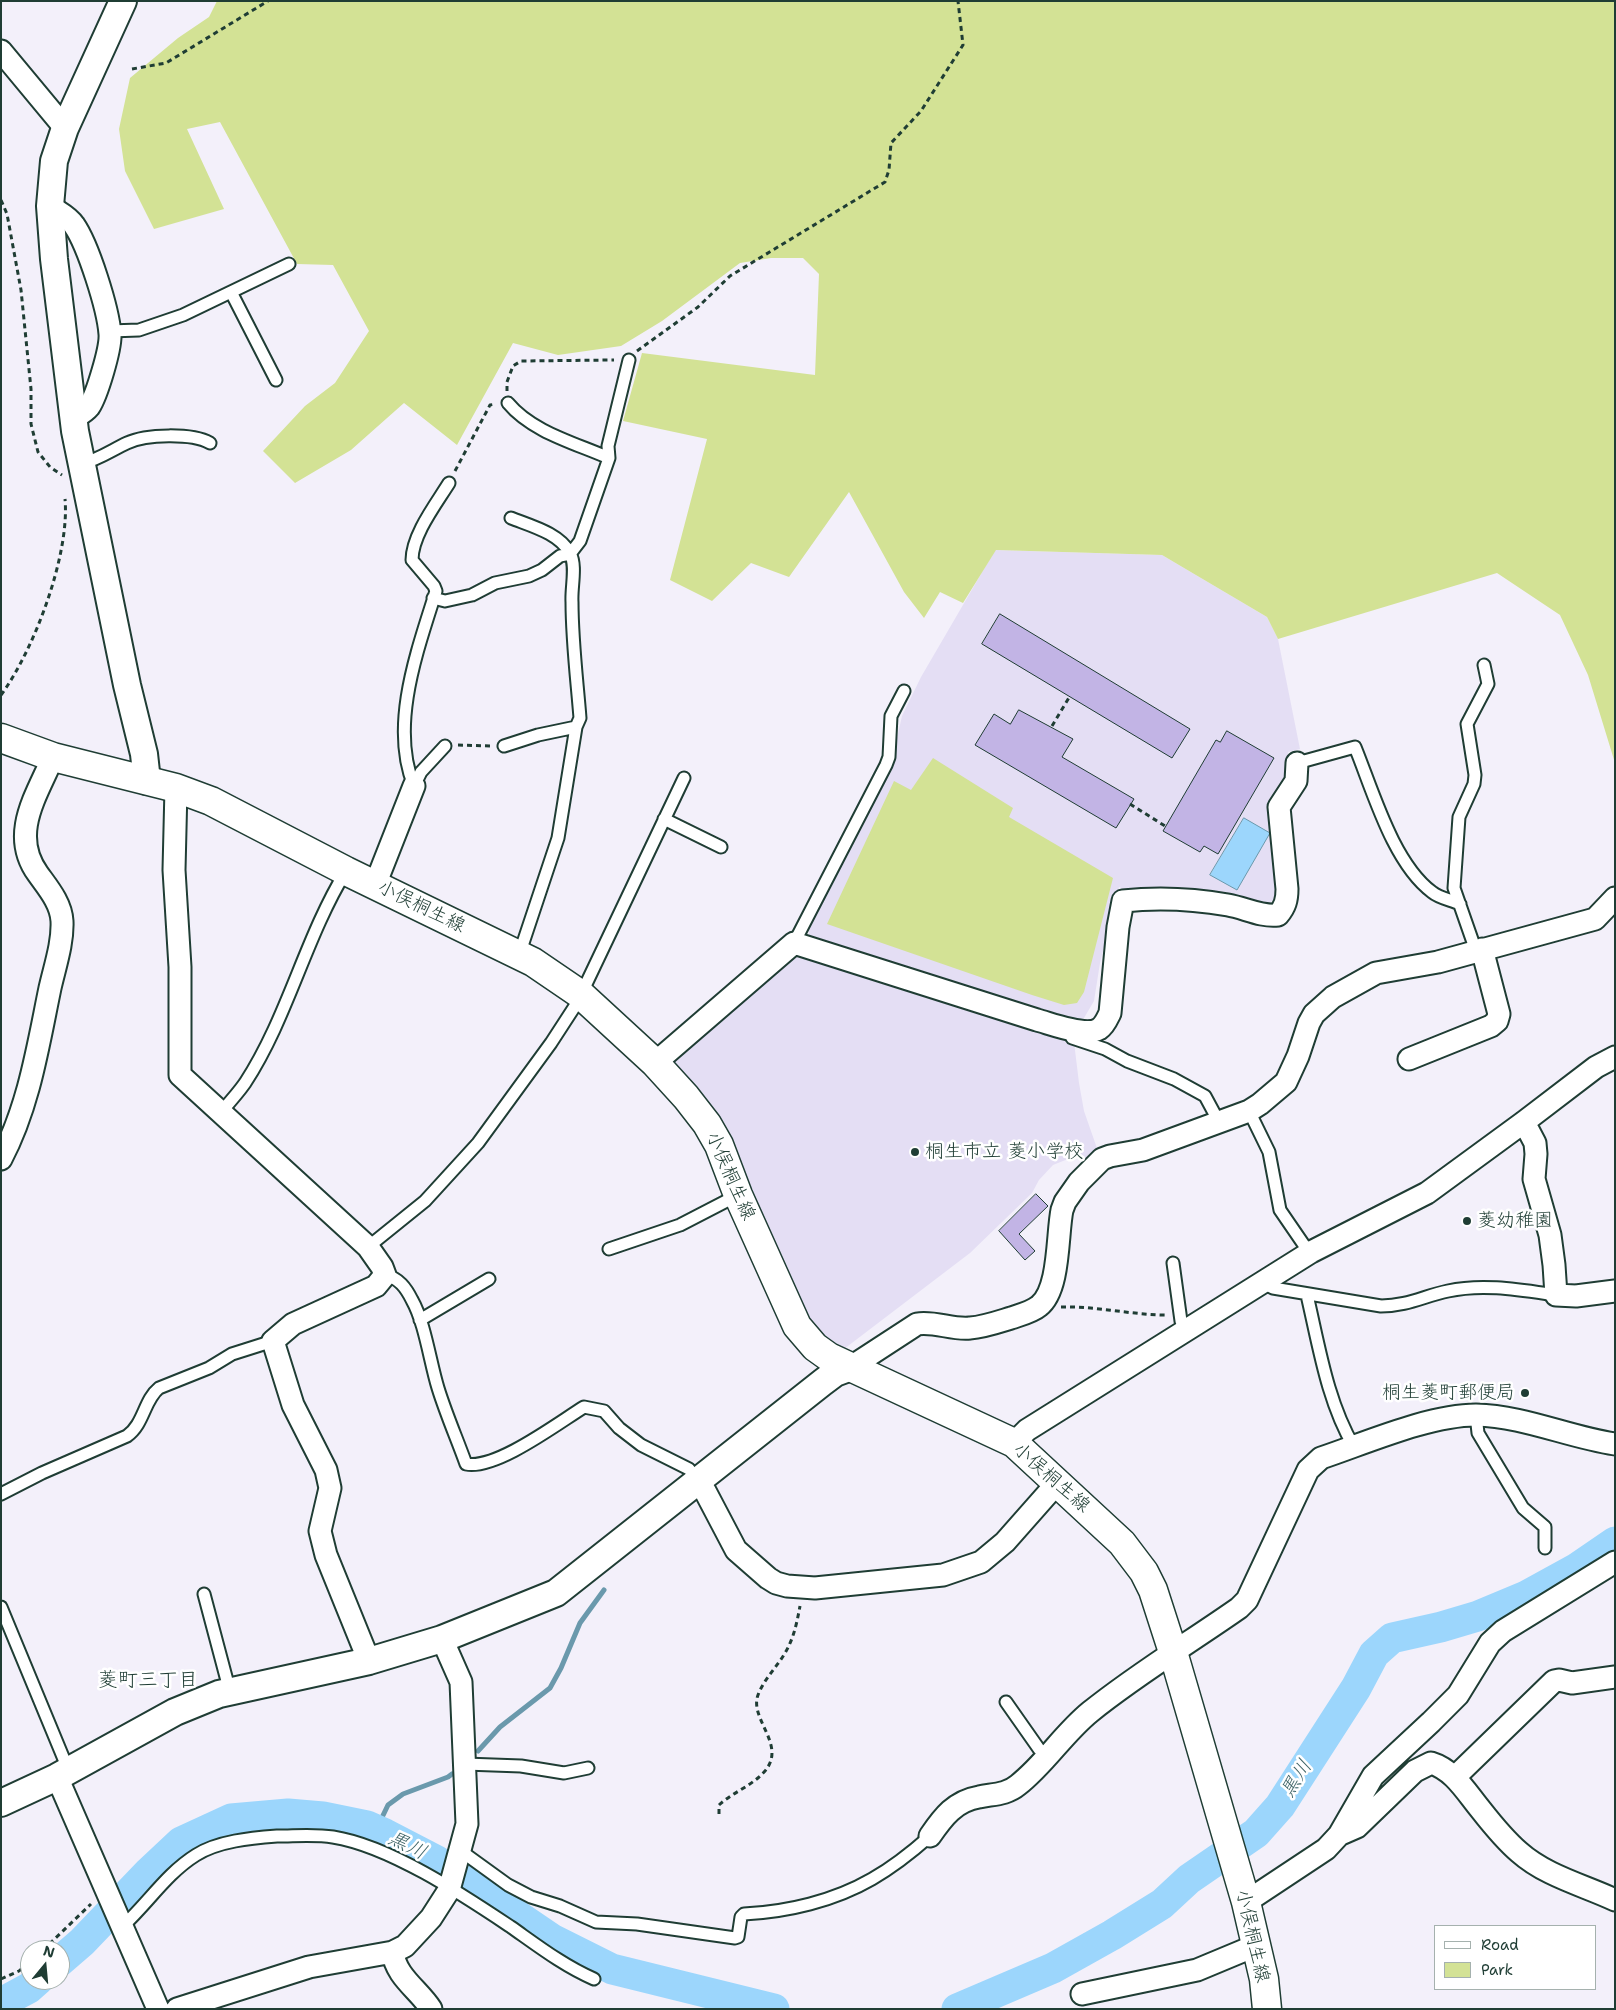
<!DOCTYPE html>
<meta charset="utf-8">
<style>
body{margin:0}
#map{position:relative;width:1616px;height:2010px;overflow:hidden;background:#f3f0fa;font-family:"Shantell Sans",sans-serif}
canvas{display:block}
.frame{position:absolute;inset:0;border:2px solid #1f3d34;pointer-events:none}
.legend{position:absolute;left:1434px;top:1925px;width:162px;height:65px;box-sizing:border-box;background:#fff;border:1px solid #a5b1ae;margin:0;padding:6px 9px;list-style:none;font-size:15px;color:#1f3d34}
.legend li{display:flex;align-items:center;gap:10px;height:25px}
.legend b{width:25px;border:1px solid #a5b1ae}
.north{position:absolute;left:20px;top:1940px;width:50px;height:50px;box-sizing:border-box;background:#fff;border:1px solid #a5b1ae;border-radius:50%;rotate:17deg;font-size:14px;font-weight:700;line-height:20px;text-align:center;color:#1f3d34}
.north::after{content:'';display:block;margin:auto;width:18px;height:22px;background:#1f3d34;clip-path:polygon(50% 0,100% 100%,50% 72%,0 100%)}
</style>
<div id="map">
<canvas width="1616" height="2010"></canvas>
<div class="frame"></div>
<ul class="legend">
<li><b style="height:6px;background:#fff"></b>Road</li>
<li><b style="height:14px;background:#d3e295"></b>Park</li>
</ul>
<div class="north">N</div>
</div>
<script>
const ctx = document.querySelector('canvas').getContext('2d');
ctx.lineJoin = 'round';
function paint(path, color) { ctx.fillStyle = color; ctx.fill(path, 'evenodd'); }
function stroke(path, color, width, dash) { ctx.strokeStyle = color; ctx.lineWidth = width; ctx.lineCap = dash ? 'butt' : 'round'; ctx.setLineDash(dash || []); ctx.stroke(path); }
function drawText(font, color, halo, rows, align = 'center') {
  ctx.font = font + ' "Shantell Sans","Klee One",sans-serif'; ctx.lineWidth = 5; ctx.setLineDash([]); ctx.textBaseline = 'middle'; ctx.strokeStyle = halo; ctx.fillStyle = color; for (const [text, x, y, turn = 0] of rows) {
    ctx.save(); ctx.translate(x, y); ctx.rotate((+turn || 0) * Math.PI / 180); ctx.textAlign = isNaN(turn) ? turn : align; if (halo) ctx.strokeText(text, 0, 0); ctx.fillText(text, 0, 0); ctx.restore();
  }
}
const built = new Path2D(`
 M995,550L1162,555L1267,617L1278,639L1300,749L1288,752L1290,774L1280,891L1266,908L1137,895L1119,887L1100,963L1094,1001L1084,1018L1061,1021L809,937L808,923L878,788L890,769L902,716L921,677Z
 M801,955L993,1011L1074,1042L1079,1083L1084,1111L1099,1154L1089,1160L1078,1155L1053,1165L1039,1180L1032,1193L970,1253L844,1349L823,1338L810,1321L783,1264L674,1072V1061L752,988L791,958Z`);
const green = new Path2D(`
 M217,1H1615V763L1588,675L1560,615L1497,573L1278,639L1267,617L1162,555L996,550L963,603L940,592L924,618L904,592L849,492L789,577L751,563L712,601L670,580L707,439L623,421L642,353L815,375L819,274L803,258H771L740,263L662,321L621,346L558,355L513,343L457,445L404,403L351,450L295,483L263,451L305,406L335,383L369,331L333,265L297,264L220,122L187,129L224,209L154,229L125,171L119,129L130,78L178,38L209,17Z
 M933,758L1013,808L1009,817L1113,878L1084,992L1077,1003L1064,1005L1032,995L827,924L894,781L911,790Z`);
const water = new Path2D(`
 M1244,818L1270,833L1237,890L1210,875Z`);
const stream = new Path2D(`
 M478,1751L500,1727L550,1688L561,1668L580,1623L604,1590
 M376,1830L388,1805L403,1794L448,1777L452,1774`);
const river = new Path2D(`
 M60,1961L82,1942L149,1872L181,1842L231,1819L288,1814L323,1817L367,1826L385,1834L437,1861L552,1939L612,1969L774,2009
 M1,2003L29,1988L38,1980
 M957,2009L1053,1968L1112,1935L1162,1904L1189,1879L1256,1833L1280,1806L1356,1688L1374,1654L1392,1638L1441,1627L1478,1616L1526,1596L1577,1568L1615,1542`);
const building = new Path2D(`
 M1000,614L1190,729L1172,758L982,644Z
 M1019,710L1073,739L1062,757L1134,799L1116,828L975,745L994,714L1010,724Z
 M1227,731L1274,758L1218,854L1204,846L1200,852L1163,831L1216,740L1220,742Z
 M1036,1194L1048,1206L1019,1234L1035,1251L1025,1260L999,1231Z`);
const path = new Path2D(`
 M132,69L166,63L268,1
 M1,200L7,214L21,290L31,389V424L38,452L50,467L62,475
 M637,351L698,307L730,276L885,182L889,170L891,143L921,111L963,45L958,1
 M507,391V382L513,366L521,361L614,360
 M455,471L490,405L496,404
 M1,695C34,650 70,555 65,499
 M1052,726L1070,696
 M458,745L492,746
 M1130,804L1165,826
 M1061,1307C1097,1306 1131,1315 1167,1315
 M719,1814V1805C733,1792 752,1786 765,1771C787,1745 749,1719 758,1695C764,1679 777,1667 785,1653C794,1638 797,1622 800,1606
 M43,1950L91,1904
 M1,1979L19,1971L30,1961`);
const service = new Path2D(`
 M231,292L276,380
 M110,331L139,330L183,315L289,264
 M508,403C532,432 575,443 609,458
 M81,464C98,460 112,450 127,443C146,434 192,433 210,443
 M511,518C531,526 559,533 570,553C577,566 571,587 572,602C572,641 577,680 580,718L576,727L558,838L519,955
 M433,598L445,601L472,595L495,583L529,576L542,570L560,556L570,554L580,541L609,458L608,446L629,360
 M504,746L538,735L576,727
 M1297,763L1355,747C1373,791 1393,863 1432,892C1439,898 1451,900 1460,904
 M414,786C389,725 418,649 436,591L434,586L412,560C412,535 436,504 449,483
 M414,786L421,772L445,746
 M664,819L721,847
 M794,943L886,765L889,757L891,716L904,691
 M1476,951L1454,888L1459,817L1474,784L1475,775L1467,724L1488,684L1484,665
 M1072,1038L1105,1049L1127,1061L1174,1079L1205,1096L1219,1122
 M1249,1111L1269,1152L1280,1210L1304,1245L1311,1252
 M221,1112C229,1103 238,1093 245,1083C288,1017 305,938 346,871
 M368,1247L425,1201L478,1143L551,1043L577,1003L684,778
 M609,1249L680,1225L738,1195
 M1173,1263L1181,1321L1185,1330
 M385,1275C399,1278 406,1288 412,1300C425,1323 430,1362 438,1388C446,1414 457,1439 466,1464C496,1470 558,1423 584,1407L604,1411L619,1428L641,1445L689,1469L697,1480
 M1261,1282L1273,1288L1381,1306C1407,1306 1424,1296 1448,1291C1483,1283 1521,1290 1556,1295
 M1307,1295C1319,1346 1327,1401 1354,1447
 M420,1320L489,1279
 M1476,1415L1478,1433L1523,1508L1545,1527V1548
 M1,1494L42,1473L127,1436C144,1424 144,1400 159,1388L209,1368L232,1354L273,1341
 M204,1594L230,1692
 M1,1607L68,1769
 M1006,1702L1039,1749L1047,1756
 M465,1764L521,1766L564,1773L588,1768
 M461,1851L508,1885L531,1897L560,1906L596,1922L637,1924L735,1938L738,1937L741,1917L744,1914C787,1912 834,1901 872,1879C893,1867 912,1852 930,1836
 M123,1926C148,1903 167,1873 196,1855C218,1841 251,1838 277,1836C295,1836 315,1834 333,1837C390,1846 463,1895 511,1927C538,1946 564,1966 594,1979`);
const minor = new Path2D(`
 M1,51L65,128
 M50,206C58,212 68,216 74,225C88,245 108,308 110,334C111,348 97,395 89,407C85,412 79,415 74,418
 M176,788L174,870L180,967V1075L368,1247L382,1267L385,1275L376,1286L293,1324L273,1341L293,1405L326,1470L330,1488L320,1531L326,1555L369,1661
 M375,885L414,786
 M1409,1059L1491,1026L1497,1021L1499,1014L1482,949
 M655,1063L794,943L1037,1020C1052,1024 1085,1037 1099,1029C1105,1025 1107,1019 1110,1013L1118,927L1123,901C1158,897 1194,899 1228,905C1245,908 1261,917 1278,915C1285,907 1287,900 1287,889L1279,807L1296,781L1297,763
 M1524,1122L1535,1143L1536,1154L1534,1179L1550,1235L1554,1265L1556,1295L1576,1296L1615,1291
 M1,1159C29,1106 38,1046 50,988C55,966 63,943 62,921C61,903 48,888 38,874C9,834 37,795 53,757
 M851,1367L917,1324C935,1321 952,1330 970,1328C984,1327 998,1322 1011,1318C1020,1315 1032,1312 1039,1306C1060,1290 1057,1234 1062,1210L1065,1202L1079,1182L1102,1159L1110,1156L1143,1150L1249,1111L1260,1104L1286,1082L1298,1056L1309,1023L1314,1014L1333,997L1376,973L1438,962L1595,919L1615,898
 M1014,1443L1027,1430L1311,1252L1427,1193L1524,1122L1596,1067L1615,1057
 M697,1480L705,1491L736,1550L768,1578L776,1583L787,1586L815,1588L943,1575L981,1562L1005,1542L1058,1482
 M57,1777L158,2009
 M1455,1777L1554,1681L1559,1680L1572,1683L1615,1677
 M1341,1834L1357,1827L1415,1771L1431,1763C1454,1770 1466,1792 1481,1810C1492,1824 1505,1840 1519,1852C1546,1876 1583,1885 1615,1900
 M930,1836C943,1817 955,1801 979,1797C993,1794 1006,1795 1018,1785C1045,1764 1063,1734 1090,1712C1137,1674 1189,1643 1239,1608L1247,1600L1308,1470L1321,1458C1366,1443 1429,1415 1476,1415C1524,1416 1568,1437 1615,1444
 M1246,1902L1326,1849L1339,1835L1373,1776L1431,1722L1458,1695L1490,1643L1503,1631L1615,1562
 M393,1952C395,1976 419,1990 431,2009
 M1082,1994L1197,1970L1257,1945
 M177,2009L309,1967L393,1952L405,1946L431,1918L449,1890L467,1824L461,1682L442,1639`);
const tertiary = new Path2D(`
 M123,1L65,128L54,161L50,206L54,259L75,431L127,685L144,754L147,781
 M1,1803L57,1777L175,1712L219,1694L369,1661L442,1639L556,1593L823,1382L835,1373L851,1367`);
const secondary = new Path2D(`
 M1,738L53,757L176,788L211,801L346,871L533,962L580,994L655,1063L686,1097L707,1124L719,1145L738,1195L797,1326L815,1347L829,1357L1014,1443L1122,1543L1144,1572L1153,1590L1173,1652L1246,1902L1264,1979L1267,2009`);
const markers = [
 [915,1152,5,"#1f3d34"],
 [1467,1221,5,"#1f3d34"],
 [1525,1393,5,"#1f3d34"]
];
const streetNames = [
 ["小俣桐生線",421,907,26],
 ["小俣桐生線",730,1176,66],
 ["小俣桐生線",1051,1478,41],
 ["小俣桐生線",1252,1936,77]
];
const poiNames = [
 ["桐生市立 菱小学校",925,1152],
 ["菱幼稚園",1477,1221],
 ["桐生菱町郵便局",1515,1393,"right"]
];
const neighbourhoodNames = [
 ["菱町三丁目",148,1681]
];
const waterNames = [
 ["黒川",1297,1779,-58],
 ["黒川",407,1846,26]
];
paint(built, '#e4def4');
paint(green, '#d3e295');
paint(water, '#9cd6fc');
stroke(water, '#6a99ac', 1);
stroke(stream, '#6a99ac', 5);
stroke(river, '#9cd6fc', 31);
paint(building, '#c2b4e5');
stroke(building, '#1f3d34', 1);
stroke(service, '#1f3d34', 15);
stroke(minor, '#1f3d34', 25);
stroke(tertiary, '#1f3d34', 30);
stroke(secondary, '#1f3d34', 31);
stroke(path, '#1f3d34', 3, [5, 4]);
stroke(service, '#fff', 11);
stroke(minor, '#fff', 21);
stroke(tertiary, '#fff', 26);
stroke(secondary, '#fff', 28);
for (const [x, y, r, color] of markers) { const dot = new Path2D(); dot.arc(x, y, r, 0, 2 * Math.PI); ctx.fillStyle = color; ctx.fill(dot); stroke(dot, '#fff', 2); }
drawText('19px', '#1f3d34', '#fff', streetNames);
drawText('19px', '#1f3d34', '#fff', poiNames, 'left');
drawText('20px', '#1f3d34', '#fff', neighbourhoodNames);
drawText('italic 20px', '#3e6366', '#fff', waterNames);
</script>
